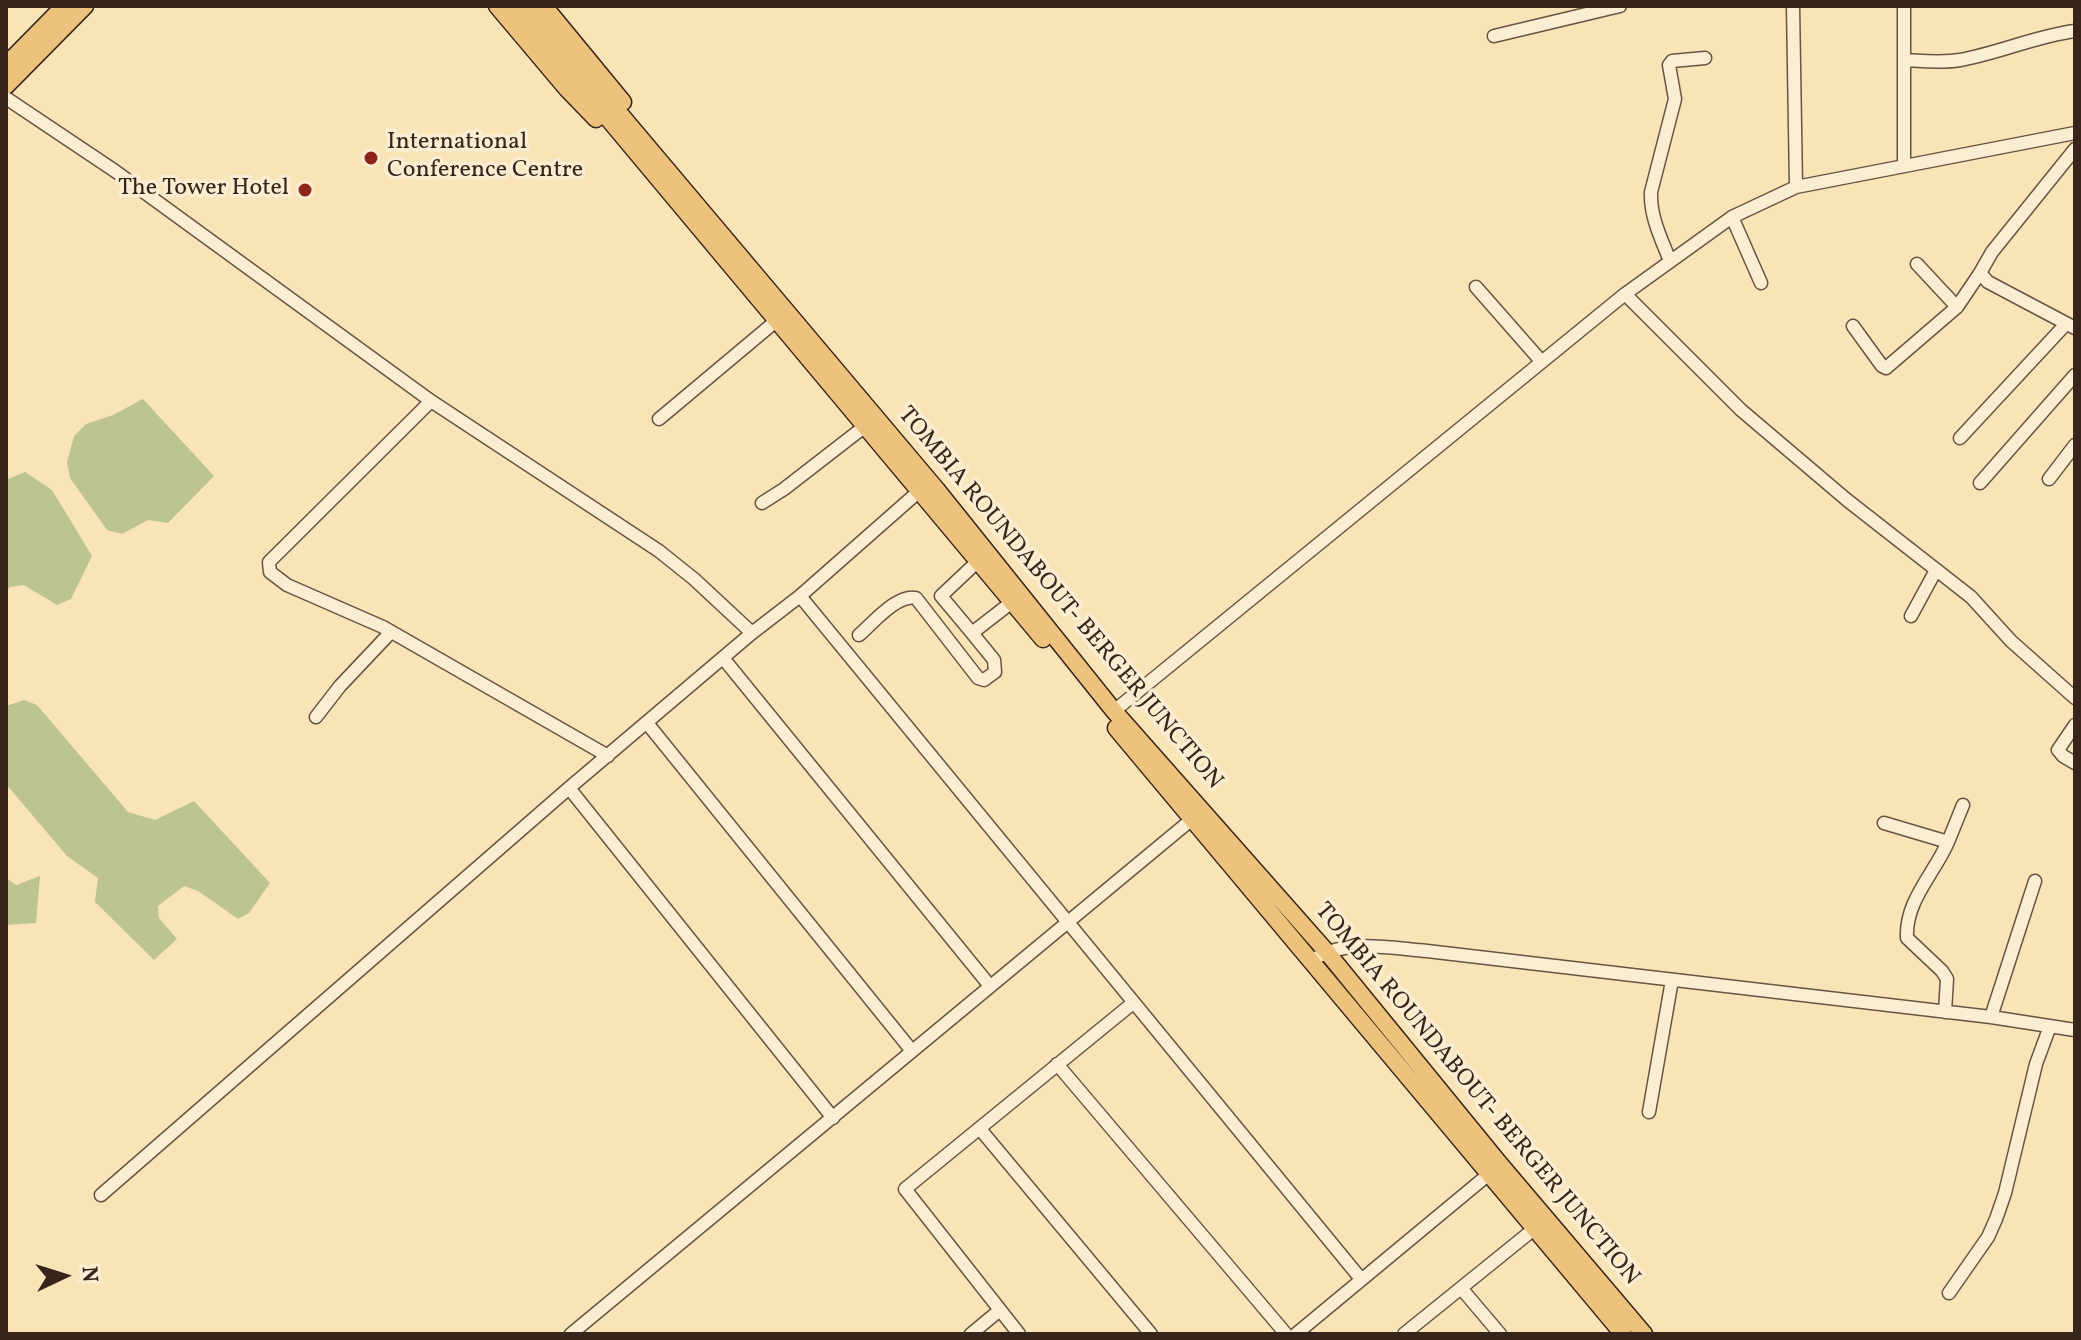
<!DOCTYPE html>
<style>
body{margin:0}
#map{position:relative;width:2081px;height:1340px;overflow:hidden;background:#f9e4b8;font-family:Vollkorn,serif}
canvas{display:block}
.frame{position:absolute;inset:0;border:8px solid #38241a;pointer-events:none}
.north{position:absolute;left:24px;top:1236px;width:80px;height:80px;-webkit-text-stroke:6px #fbedd1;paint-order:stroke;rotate:86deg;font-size:22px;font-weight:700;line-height:32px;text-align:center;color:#38241a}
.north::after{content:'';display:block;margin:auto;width:28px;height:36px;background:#38241a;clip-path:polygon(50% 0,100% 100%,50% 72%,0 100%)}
</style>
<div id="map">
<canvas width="2081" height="1340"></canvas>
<div class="frame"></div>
<div class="north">N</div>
</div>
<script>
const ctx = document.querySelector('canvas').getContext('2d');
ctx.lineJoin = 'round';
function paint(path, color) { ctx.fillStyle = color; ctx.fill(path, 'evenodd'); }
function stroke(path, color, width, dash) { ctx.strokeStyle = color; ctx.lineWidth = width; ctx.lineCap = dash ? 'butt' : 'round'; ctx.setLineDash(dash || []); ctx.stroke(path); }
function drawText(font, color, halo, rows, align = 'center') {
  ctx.font = font + ' Vollkorn,serif'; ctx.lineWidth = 7; ctx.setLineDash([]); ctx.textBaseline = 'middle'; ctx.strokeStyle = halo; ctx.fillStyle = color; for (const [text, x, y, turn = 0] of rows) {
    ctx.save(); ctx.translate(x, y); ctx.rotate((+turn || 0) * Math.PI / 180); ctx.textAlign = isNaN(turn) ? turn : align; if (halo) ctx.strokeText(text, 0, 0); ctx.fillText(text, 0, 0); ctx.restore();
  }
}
const green = new Path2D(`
 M143,399L214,476L168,523L148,520L122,534L107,530L70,478L67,462L74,436L86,424L113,415Z
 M25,472L52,490L92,556L71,599L57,605L24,585L10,587L6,591V480Z
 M24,700L37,705L128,812L155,820L194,801L270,883L249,913L238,919L198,891L184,886L158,906L159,918L177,939L154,960L95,902L98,878L67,856L6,784V706Z
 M40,876L36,923L6,925V878L16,885Z`);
const minor = new Path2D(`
 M1793,6L1796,187
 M1494,36L1620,6
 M1904,60C1923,61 1942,63 1960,60C1999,53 2036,36 2075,31
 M6,98L115,171L431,401L659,551L694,579L752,633
 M2075,149L1992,252L1980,273L1988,282L2075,328
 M1904,166V6
 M1732,217L1761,283
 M1670,261C1661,238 1650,217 1651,192L1675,99L1669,65L1672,61L1705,58
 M1917,264L1957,307
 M1476,287L1541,361
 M1625,294L1741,410L1847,500L1971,597L2011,641L2075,698
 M1853,326L1882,366L1886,368L1957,307L1980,273
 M431,401L269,562L270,572L287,585L383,627L608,756
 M659,419L776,321
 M1960,438L2065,325
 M2049,479L2075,445
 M1980,483L2075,375
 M762,503L784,489L864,427
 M977,562L941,596L972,633L1012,602
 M800,596L1361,1279
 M1911,616L1936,570
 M859,635C873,623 897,594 916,598L978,678L984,680L995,672L994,660L972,633
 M723,658L990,986
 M1114,711L1625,294L1732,217L1796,187L2075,133
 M316,717L340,686L391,632
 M647,723L912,1051
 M2075,725L2058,750L2063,756L2075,763
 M569,788L833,1118
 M1884,823L1948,842C1934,874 1905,901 1907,938L1942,971L1947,979L1945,1012
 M1948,842L1963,805
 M1311,961C1345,938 1388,948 1427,951L1991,1017L2075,1030
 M1991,1017L2035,881
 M1057,1064L1286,1334
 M1649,1112L1672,980
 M980,1129L1151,1334
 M101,1195L569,788L752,633L800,596L925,486
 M1461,1288L1500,1334
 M1949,1293L1988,1237L1996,1219L2005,1193L2036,1064L2050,1026
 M571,1334L1191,820
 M971,1334L1000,1310
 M1019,1334L905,1189L1133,1003
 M1296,1334L1489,1174
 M1404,1334L1534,1229`);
const major = new Path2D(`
 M497,6L567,89L596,119
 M514,6L1043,639
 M529,6L937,490L1114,711L1326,951L1499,1163L1644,1334
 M544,6L623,102
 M6,65L64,6
 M6,86L85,6
 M1116,728L1623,1334`);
const markers = [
 [371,158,8,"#8f2418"],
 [305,190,8,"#8f2418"]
];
const poiNames = [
 ["International",387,144],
 ["Conference Centre",387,172],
 ["The Tower Hotel",289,190,"right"]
];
const streetNames = [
 ["TOMBIA ROUNDABOUT- BERGER JUNCTION",1059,599,50],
 ["TOMBIA ROUNDABOUT- BERGER JUNCTION",1476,1095,50]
];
paint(green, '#bcc490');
stroke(minor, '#685442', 15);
stroke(major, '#38241a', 19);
stroke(minor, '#fbedd1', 12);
stroke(major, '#ecc27c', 16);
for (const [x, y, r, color] of markers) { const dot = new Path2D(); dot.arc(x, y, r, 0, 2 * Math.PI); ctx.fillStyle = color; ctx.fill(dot); stroke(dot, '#fbedd1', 3); }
drawText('24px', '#38241a', '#fbedd1', poiNames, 'left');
drawText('24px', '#38241a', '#fbedd1', streetNames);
</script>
